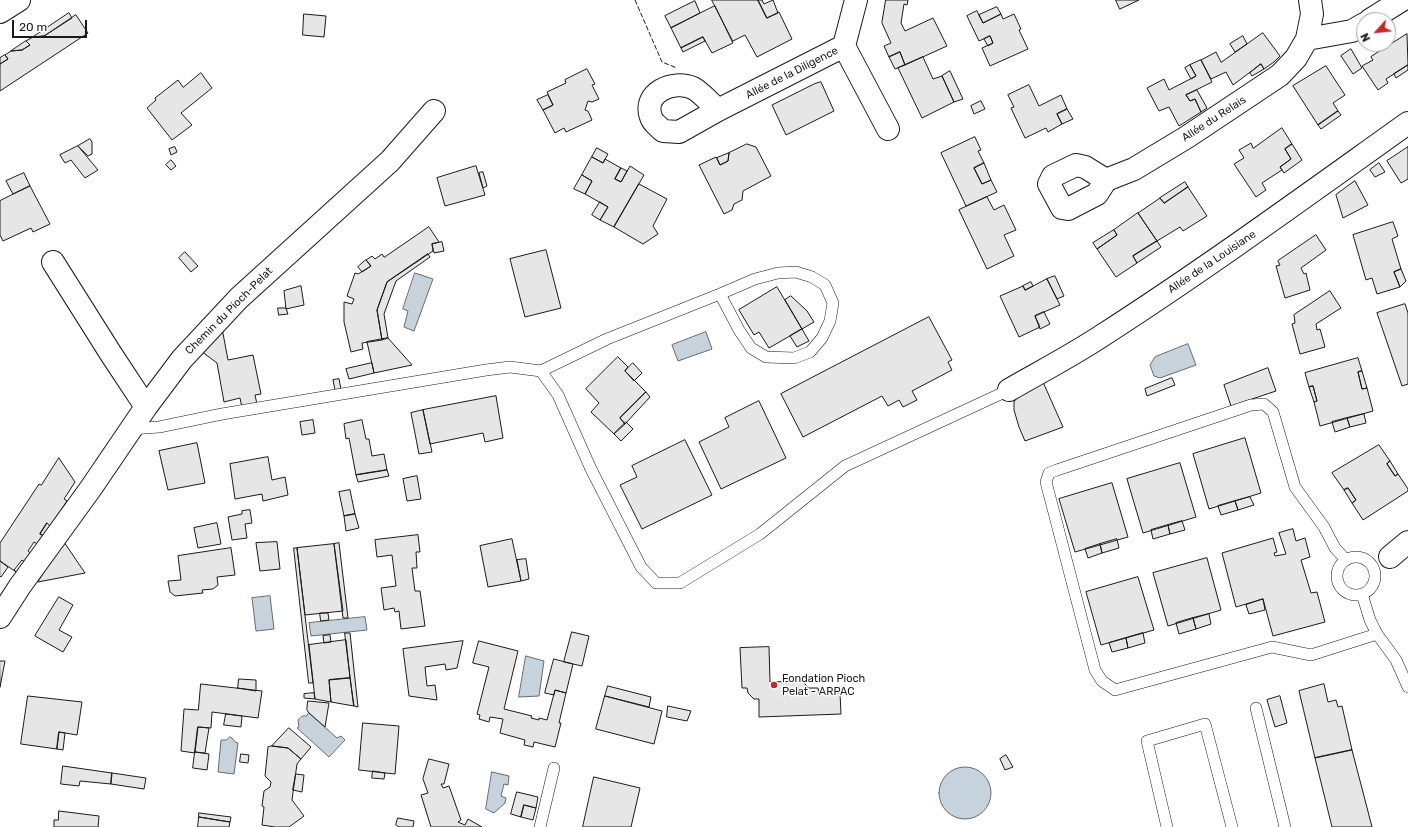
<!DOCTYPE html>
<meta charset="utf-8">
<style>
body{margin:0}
#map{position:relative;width:1408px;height:827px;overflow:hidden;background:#fff;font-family:Rubik,sans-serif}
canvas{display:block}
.north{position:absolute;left:1356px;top:12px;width:40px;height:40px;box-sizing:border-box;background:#fff;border:1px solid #a3a3a3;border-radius:50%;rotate:243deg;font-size:11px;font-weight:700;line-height:16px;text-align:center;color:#1a1a1a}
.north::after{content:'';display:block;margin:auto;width:14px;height:18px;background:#c62828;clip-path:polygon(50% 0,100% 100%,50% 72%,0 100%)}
.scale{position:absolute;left:12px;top:20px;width:75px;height:18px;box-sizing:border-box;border:2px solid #1a1a1a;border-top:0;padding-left:5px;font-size:12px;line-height:14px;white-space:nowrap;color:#1a1a1a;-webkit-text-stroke:3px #fff;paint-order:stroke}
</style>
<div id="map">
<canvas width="1408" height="827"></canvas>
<div class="north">N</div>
<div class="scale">20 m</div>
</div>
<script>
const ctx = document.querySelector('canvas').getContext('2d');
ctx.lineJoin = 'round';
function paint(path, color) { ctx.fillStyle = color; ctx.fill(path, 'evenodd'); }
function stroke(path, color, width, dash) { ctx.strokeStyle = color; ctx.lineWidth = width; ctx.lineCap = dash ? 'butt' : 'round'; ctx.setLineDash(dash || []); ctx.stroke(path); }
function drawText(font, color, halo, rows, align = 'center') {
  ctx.font = font + ' Rubik,sans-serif'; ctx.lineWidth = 3; ctx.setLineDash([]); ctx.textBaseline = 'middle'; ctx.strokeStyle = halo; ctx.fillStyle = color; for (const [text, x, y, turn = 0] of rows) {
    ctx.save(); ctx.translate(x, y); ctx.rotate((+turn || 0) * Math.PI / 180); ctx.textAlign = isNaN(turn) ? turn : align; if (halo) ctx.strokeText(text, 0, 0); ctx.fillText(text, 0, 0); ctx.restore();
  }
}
const water = new Path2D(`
 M415,273L433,279L414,331L404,327L408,311L403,309Z
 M706,332L712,349L678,361L672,345Z
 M1188,344L1196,365L1160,378L1154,376L1150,365L1155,357Z
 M270,596L274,629L256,631L252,598Z
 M365,617L367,630L311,636L309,623Z
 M526,656L544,661L539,696L519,697Z
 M309,713L337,738L341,736L345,740L329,757L297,728L299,727L298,720C300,717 303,715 306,716Z
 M230,737L232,738L235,742L238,743L234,774L218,772L221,740H226Z
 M939 793a26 26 0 1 1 52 0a26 26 0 1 1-52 0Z
 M492,772L509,776L508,785L504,784L501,796L506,798L505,803L494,813L486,809Z`);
const building = new Path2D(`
 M712,0H758L767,18L779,12L792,39L757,57L745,35L733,41Z
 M758,0H762L764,4L773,0L778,13L767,18Z
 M886,0H908L907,5L904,4L901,23L905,31L933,18L947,46L905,65L900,52L889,57L884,46L891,43L882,23Z
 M1116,0H1139L1120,9Z
 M695,1L700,13L671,28L665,16Z
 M715,6L733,43L712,53L703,37L681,48L671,28Z
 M997,7L1001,14L983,23L979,15Z
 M977,11L983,23L1001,14L1003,19L1014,14L1021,29L1019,30L1028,49L990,66L982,48L993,43L990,36L979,41L967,16Z
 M69,13L72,18L44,36L33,37Z
 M304,14L326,16L324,37L303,35Z
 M76,15L88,33L0,91V64L8,59L5,55L11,51L22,50L30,45L26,41L33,37L44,36Z
 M1263,33L1280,56L1274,62L1264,69L1261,64L1233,85L1226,72L1211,79L1201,60L1216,52L1221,62Z
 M1407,34L1408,65L1386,79L1388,83L1378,90L1362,66L1373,60L1371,57Z
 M990,36L993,43L988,46L984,39Z
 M1243,36L1247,44L1235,52L1230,44Z
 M703,37L705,41L683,52L681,48Z
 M26,41L30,45L22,50L11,51Z
 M1351,49L1362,68L1353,74L1341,56Z
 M900,52L905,65L895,69L889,57Z
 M5,55L8,59L0,64V58Z
 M923,57L933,79L942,76L954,102L922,118L898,68Z
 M1201,60L1212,82L1186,95L1190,101L1195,99L1201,112L1179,126L1169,107L1159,111L1147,88L1164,79L1169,90L1196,76L1190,65Z
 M1261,64L1264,69L1252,76L1250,73Z
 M1190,65L1196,76L1191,79L1185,68Z
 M1408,65V70L1396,78L1394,74Z
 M1326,66L1345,95L1333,103L1338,111L1318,125L1293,86Z
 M587,69L595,84L592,85L599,99L592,102L588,101L585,110L588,111L592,120L566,132L564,128L555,133L543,110L553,105L547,92L566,83L565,80Z
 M950,71L963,99L954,102L942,76Z
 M201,73L212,88L181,113L192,125L172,140L147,108L156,100L155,98L178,80L183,87Z
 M821,82L834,111L786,135L772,105L814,84Z
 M1029,85L1039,106L1061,95L1067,109L1057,114L1062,124L1048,132L1046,128L1025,138L1011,108L1014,107L1008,95Z
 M1197,90L1207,108L1201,112L1195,99L1190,101L1186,95Z
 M548,95L553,105L543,110L537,100Z
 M981,101L985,109L974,114L971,106Z
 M1067,109L1073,119L1062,124L1057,114Z
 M1338,111L1341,115L1321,129L1318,125Z
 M1282,128L1292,144L1285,149L1291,159L1280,167L1282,170L1262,183L1266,190L1256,197L1234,164L1244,158L1239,150L1251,143L1253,148Z
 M975,137L981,150L978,151L984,163L974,168L982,184L991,180L997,192L966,206L941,153Z
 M90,139L92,142V154L88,156L78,146Z
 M747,144L756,147L771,176L743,191L742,200L734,204L732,210L724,214L699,165L716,157L720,165L728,161L729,153Z
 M1292,144L1302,160L1284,173L1280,167L1291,159L1285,149Z
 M78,146L98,170L85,178L71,160L65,163L60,155Z
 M175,147L177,152L171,155L169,149Z
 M1408,147V179L1401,183L1387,161Z
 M597,148L608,154L603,163L592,157Z
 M729,153L728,161L720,165L717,158Z
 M592,157L603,163L605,159L621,168L615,179L621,182L630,166L644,175L614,227L600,220L608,207L585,194L592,181L582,175Z
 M171,160L176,166L171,170L166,165Z
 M984,163L991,180L982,184L974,168Z
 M1379,163L1385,172L1375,177L1370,170Z
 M476,166L485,195L445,206L437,178Z
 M621,168L627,171L621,182L615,179Z
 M483,172L487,186L483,188L479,173Z
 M24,173L30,186L13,194L6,181Z
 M582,175L592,181L585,194L574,189Z
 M1355,181L1368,205L1343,218L1336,195Z
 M1185,182L1188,187L1164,203L1160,198Z
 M639,184L667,199L653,226L658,234L643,244L614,227Z
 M30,186L50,224L33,232L31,228L3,241L0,235V201Z
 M1188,187L1207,216L1183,231L1180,227L1157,241L1138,213L1160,198L1164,203Z
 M987,197L994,210L1004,205L1016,230L1004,235L1014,256L987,269L959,210Z
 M600,202L608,207L600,220L592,215Z
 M1138,213L1157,241L1133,256L1137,263L1116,277L1097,249L1117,235L1114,230Z
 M1393,222L1398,236L1392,239L1401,269L1394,272L1400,287L1377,294L1372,278L1366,280L1353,235Z
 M429,227L439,242L432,244L433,251L387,282L377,310L382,340L362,343L363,349L351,352L344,322V302L352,304L354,299L347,296L355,273L358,274L371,266L366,260L372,256L375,259L382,254L384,257Z
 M1114,230L1117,235L1097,249L1093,243Z
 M1316,235L1326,250L1301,268L1304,274L1306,273L1310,290L1285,298L1276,266L1280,265L1278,261Z
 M1157,241L1161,247L1137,263L1133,256Z
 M442,242L444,251L434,253L432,244Z
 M546,250L561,308L525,317L510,259Z
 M185,252L198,266L191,272L179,258Z
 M428,254L430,257L396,281L384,314L388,338L382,340L377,310L387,282Z
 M366,260L371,266L362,272L358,267Z
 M1401,269L1406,281L1400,287L1394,272Z
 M1055,276L1064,296L1057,299L1047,279Z
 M1047,279L1060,305L1035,316L1040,327L1019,337L1000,296L1023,286L1025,290Z
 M1031,282L1033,286L1025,290L1023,286Z
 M301,286L304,305L286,309L284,291Z
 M777,287L802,329L769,348L759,332L754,335L739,310Z
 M1330,291L1341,308L1316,324L1317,330L1320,329L1325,347L1300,354L1292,324L1295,323L1294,315Z
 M791,296L807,311L814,322L802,329L785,300Z
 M1405,304L1408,313V384L1402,386L1377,313Z
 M278,308H286L288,314L279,315Z
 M1044,312L1050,324L1040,329L1035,316Z
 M929,317L952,360L948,362L952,370L912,391L917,400L903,407L899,400L888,406L882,396L803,437L781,394Z
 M222,328L228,360L253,355L261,394L255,395L257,404L242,408L240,398L224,402L217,363L201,351Z
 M802,329L809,341L797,347L790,336Z
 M388,338L412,365L374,373L367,342Z
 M618,357L628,367L625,371L646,392L620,418L625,424L614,434L591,412L599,403L586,389Z
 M1358,358L1362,371L1358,372L1362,389L1367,388L1373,411L1320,426L1314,402L1317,401L1313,386L1309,387L1305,373Z
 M372,363L374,373L349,379L346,369Z
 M633,363L642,373L634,381L625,371Z
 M1268,368L1276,391L1231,406L1224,385Z
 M1362,371L1367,388L1362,389L1358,372Z
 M1172,378L1175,385L1147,396L1145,389Z
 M339,379L341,389L335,390L333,380Z
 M1043,382L1063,427L1025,441L1019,427L1014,410V402L1018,395Z
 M1313,386L1317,401L1314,402L1309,387Z
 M646,392L650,397L625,424L620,418Z
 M496,396L503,438L485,442L483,433L430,444L423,410Z
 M759,401L786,458L721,489L699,442L729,427L725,418Z
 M423,410L432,452L419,454L411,413Z
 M1364,414L1366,423L1350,427L1347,418Z
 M1347,418L1350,427L1335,432L1332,422Z
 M313,420L315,433L302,435L300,422Z
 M362,420L366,439H369L372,456L384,454L387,470L356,475L349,438L346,439L344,424Z
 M626,422L633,429L621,441L614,434Z
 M1245,438L1261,493L1209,509L1193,454Z
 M685,440L712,495L642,529L620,485L637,477L632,466Z
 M197,443L205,483L168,490L159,451Z
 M1379,445L1390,461L1387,464L1395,476L1398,474L1408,489V491L1363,520L1352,503L1356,500L1348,488L1344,490L1332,473Z
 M268,457L272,480L285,477L288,495L263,501L262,494L235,499L230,464Z
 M59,458L75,482L64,499L67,501L50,526L47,523L40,534L48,538L42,547L34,542L28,551L35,557L29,565L22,560L14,570L22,576L0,561V543L39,484L41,485Z
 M1390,461L1398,474L1395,476L1387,464Z
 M1180,463L1196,517L1143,533L1127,479Z
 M387,470L389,476L358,482L356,475Z
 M417,476L421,499L407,501L403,479Z
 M1112,483L1128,537L1075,552L1059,499Z
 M1348,488L1356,500L1352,503L1344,490Z
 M350,490L355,514L344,516L339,492Z
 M1250,497L1254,505L1238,510L1235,501Z
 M1235,501L1238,510L1221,515L1218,506Z
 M250,510L252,523L245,524L247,538L232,540L228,517L242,514V511Z
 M355,514L359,528L346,531L344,516Z
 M1182,521L1185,530L1170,534L1168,525Z
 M47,523L50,526L48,538L40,534Z
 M217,523L221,544L198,548L194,528Z
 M1168,525L1170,534L1153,539L1151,530Z
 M1293,529L1296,541L1305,538L1310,557L1301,560L1311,593L1317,592L1325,622L1273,636L1263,599L1236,607L1222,553L1273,538L1277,552L1274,553L1275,556L1286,554L1279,533Z
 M418,535L420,552H416L417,568H412L415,591H420L425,626L401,629L399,611L395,612L394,608L384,610L381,588L396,586L392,555L377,557L375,540Z
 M512,539L521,581L488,587L480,546Z
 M1117,539L1119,548L1102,553L1100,544Z
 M64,542L85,573L38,582Z
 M277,542L280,569L260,571L256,543Z
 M339,543L348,618H343L334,544Z
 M334,544L343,611L305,615L297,548Z
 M1100,544L1102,553L1088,558L1085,549Z
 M231,548L235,575L217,577L218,585L213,589L202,590L203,593L175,596L170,592L168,581L181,580L178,556Z
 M294,548H297L313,683H309Z
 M1207,558L1221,610L1168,626L1153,573Z
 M526,559L529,579L521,581L517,560Z
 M0,561L8,567L1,577L0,576Z
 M1138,577L1154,630L1101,645L1086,592Z
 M59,597L73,605L59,630L72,637L63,652L35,636Z
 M1263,599L1265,610L1249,614L1246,605Z
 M320,613H328L329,620L321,621Z
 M1209,614L1211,624L1196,629L1193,618Z
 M1193,618L1196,629L1179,634L1176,623Z
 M572,632L589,636L582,666L564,662Z
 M345,633H350L358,707L354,706Z
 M1143,633L1145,643L1128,648L1126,638Z
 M330,635L331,642L324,643L323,636Z
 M1126,638L1128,648L1112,652L1109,643Z
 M346,640L350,678L329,680L331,702L315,699L309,645Z
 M463,641L457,668L446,670L445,664L425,667L427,686L435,685L437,700L409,696L403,649Z
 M479,641L518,651L504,709L532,716L531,718L539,720V718L547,720L555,690L566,693L559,723H561L555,747L534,742L533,747L524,745L525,740L500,733L503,719L490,717L489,722L479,719L480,715L477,714L489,667L473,663Z
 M769,647L770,682L803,681L808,688H818L819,693H840L841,714L759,717V699H754L748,693L747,688H742L740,648Z
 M554,659L573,664L566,693L555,690L554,695L545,693Z
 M0,661H5L0,687Z
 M350,678L354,706L331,702L329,680Z
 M239,679L256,680V691L238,688Z
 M201,684L262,691L258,718L212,712L211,728L198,727L195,753L181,751L184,709L198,710Z
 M1324,684L1328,702L1336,700L1338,707L1342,706L1352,750L1315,758L1299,691Z
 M608,686L651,697L649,707L605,696Z
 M314,693L315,699L304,698V694Z
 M28,696L82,702L77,735L59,732L57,749L21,744Z
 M605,696L662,711L654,744L596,729Z
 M1280,696L1287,723L1275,727L1267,700Z
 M308,701L329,703L325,727L309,713L307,710Z
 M668,706L691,711L687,721L667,717Z
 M226,714L242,716L241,727L224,725Z
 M363,723L399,726L395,774L359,770Z
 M198,727L209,728L205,753L195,752Z
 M289,728L311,747L301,759L288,748L272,746Z
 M59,732L65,733L63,750L57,749Z
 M272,746L288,748L301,759L297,764L292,800L304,816L289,827H275L262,825L264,807L262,806L264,791L270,787L271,782L265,776L268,747Z
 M1352,750L1372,827H1332L1315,758Z
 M195,752L209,754L207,770L193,768Z
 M241,754L249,755L248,763L240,762Z
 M1006,755L1013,767L1005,770L1000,759Z
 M429,759L449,764L444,784H441L443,788L449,786L461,820L458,822L465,825L468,819L482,827H431L421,795L428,793L423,779Z
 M63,766L112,773L111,784L80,781L79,786L61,784Z
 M373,771L385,773L384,779L372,778Z
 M112,773L146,778L144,789L111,784Z
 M296,774L304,775L302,792L293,790Z
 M594,777L640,788L631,827H583Z
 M517,792L538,797L536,808L524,805L521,817L511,814Z
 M524,805L536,808L533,820L521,817Z
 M59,811L99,816L98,827H54V820H58Z
 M199,813L231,817L230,822L199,817Z
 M199,817L230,822L229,827H198Z
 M398,818L414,821L413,827H399L396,825Z`);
const lane = new Path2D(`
 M541,371L607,339L720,294L755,279L778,273L796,272L812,277L825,285L833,303L830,321L822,338L810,352L794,358L766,357L751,348L739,330L720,294
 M131,429L159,427L222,414L486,370L510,367L541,371L558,395L591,469L641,567L656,583H680L760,534L845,466L1009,390
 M1337 576a19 19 0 1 1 38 0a19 19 0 1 1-38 0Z
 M1346,560L1335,548L1324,527L1295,487L1273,412L1264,404L1251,405L1057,470L1049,473L1046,482L1095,670L1102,681L1115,690L1272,647L1311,655L1377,634L1370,620L1362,594
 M1377,634L1396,660L1408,687
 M1256,708L1285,827
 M540,827L554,768
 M1167,827L1147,741L1205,724L1232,827`);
const street = new Path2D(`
 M0,12L19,0
 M1370,20L1402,0
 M1307,39L1352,31L1364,24
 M844,46L888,129
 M718,110C711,104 701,92 693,88C673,79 642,93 651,117C652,122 659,127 663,131L679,132L718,110L844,46L856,0
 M1106,180L1097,194L1068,209L1062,208L1049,184L1053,176L1076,165L1085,167L1106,180L1134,169L1187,137L1280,75L1296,58L1307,39L1312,14L1310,0
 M53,262L111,354L146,407
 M1009,390C1040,372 1073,355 1103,335C1207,268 1307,195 1408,123
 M1390,557L1408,542
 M0,617L20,586L91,488L146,407L182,359L239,298L390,161L434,111`);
const fence = new Path2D(`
 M635,0L662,62L677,68`);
const markers = [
 [774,685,4,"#c62828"]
];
const streetNames = [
 ["Allée de la Diligence",792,73,-27],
 ["Allée du Relais",1214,119,-33],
 ["Allée de la Louisiane",1212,262,-34],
 ["Chemin du Pioch-Pelat",229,311,-45]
];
const poiNames = [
 ["Fondation Pioch",782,679],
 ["Pelat - ARPAC",782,692]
];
paint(water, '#c6d2dc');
stroke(water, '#6a6a6a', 1);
paint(building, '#e6e6e6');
stroke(building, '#1a1a1a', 1);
stroke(lane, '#1a1a1a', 12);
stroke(street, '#1a1a1a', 24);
stroke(lane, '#fff', 11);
stroke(street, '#fff', 22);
stroke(fence, '#1a1a1a', 1, [5, 2]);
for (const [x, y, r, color] of markers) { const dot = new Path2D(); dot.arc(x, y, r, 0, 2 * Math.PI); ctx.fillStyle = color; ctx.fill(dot); stroke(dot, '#fff', 1.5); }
drawText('11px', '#1a1a1a', '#fff', streetNames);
drawText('11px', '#1a1a1a', '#fff', poiNames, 'left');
</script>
